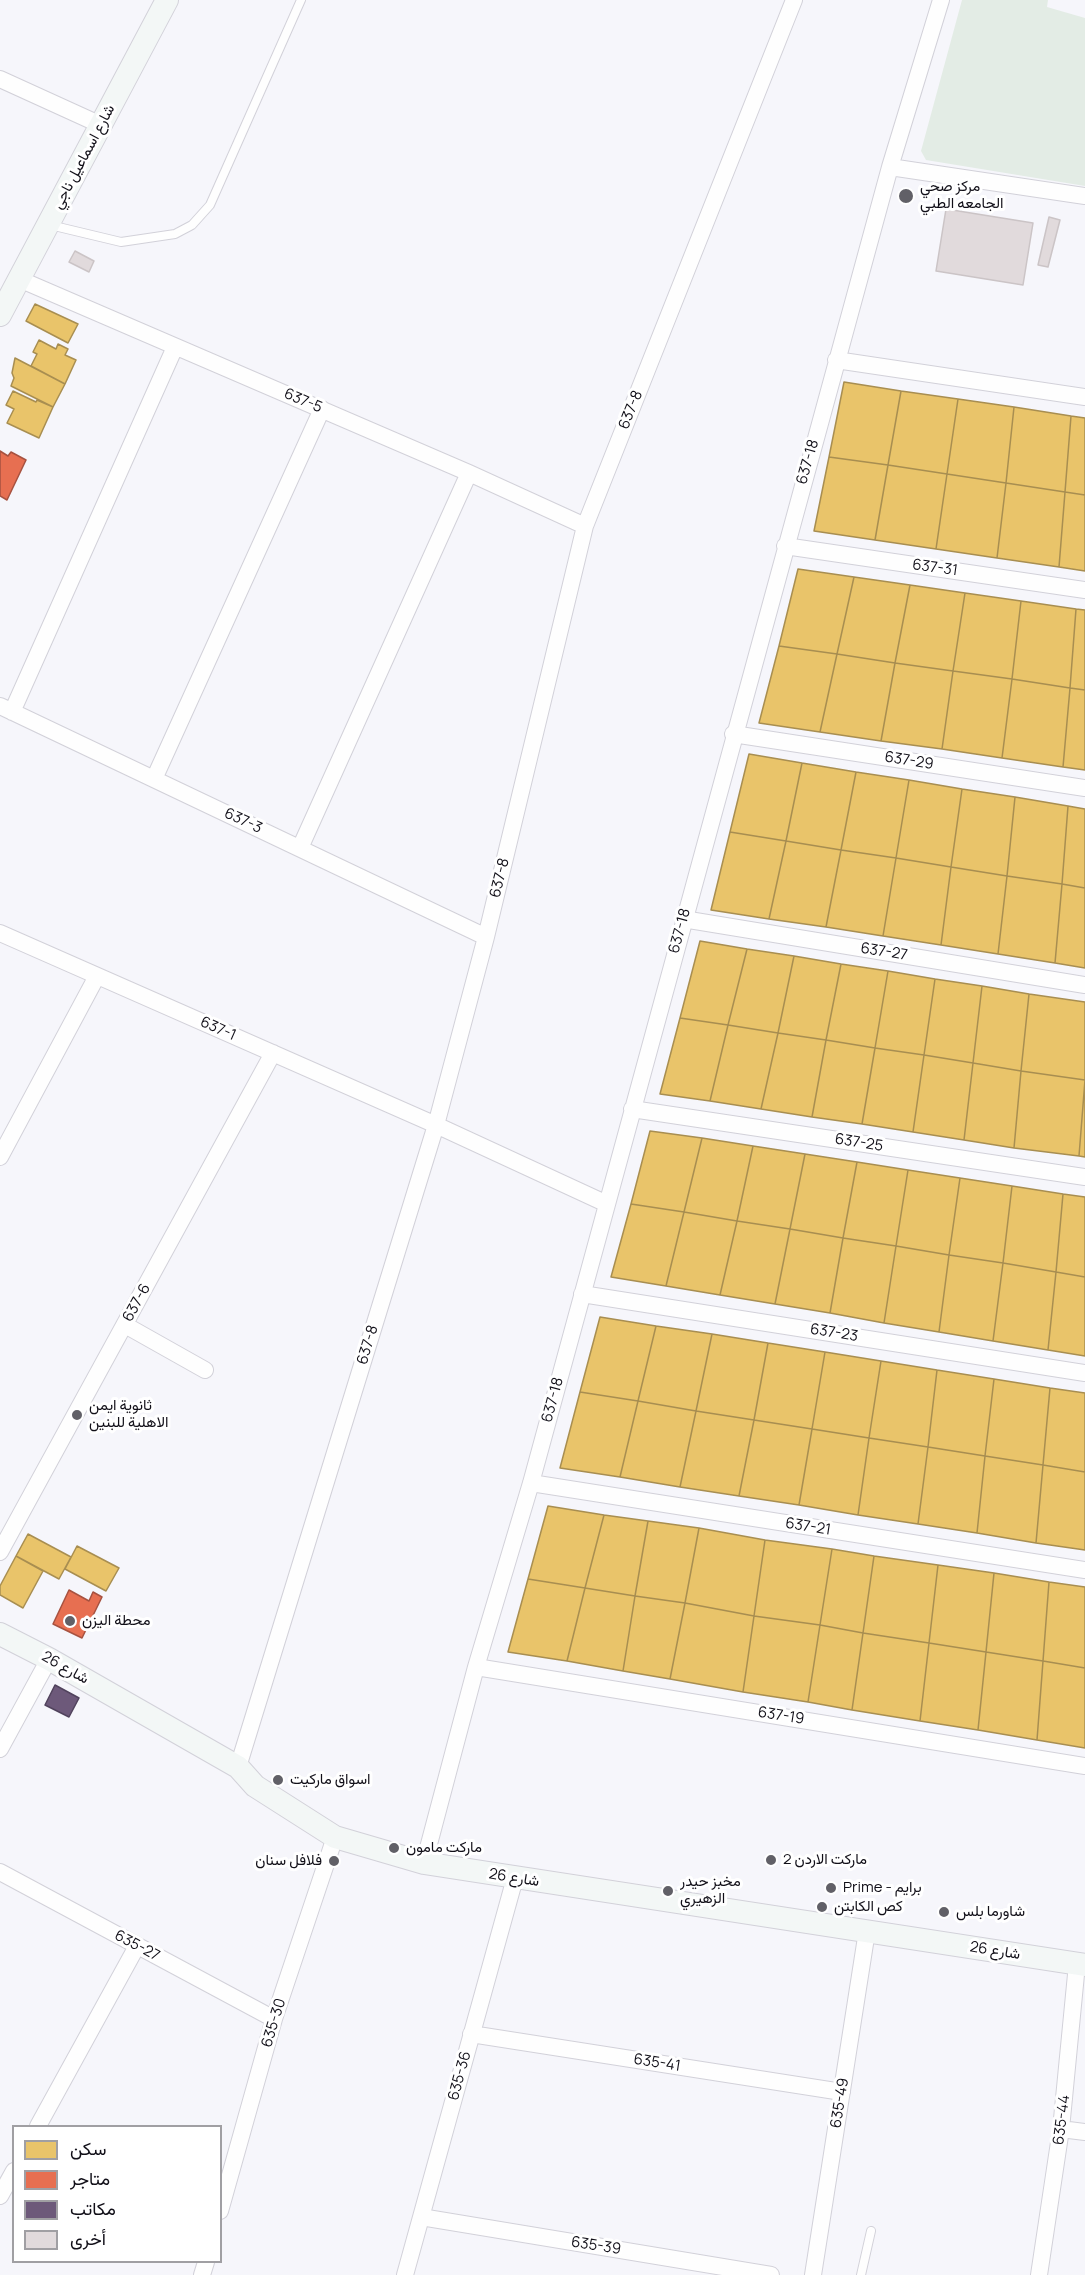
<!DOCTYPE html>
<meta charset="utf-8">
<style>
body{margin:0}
#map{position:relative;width:1085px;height:2275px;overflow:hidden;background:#f6f6fb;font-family:Manrope,Vazirmatn,sans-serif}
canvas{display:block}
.legend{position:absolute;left:12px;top:2125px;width:210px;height:138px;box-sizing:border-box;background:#fff;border:2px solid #a09fa3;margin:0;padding:8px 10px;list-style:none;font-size:18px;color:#110f18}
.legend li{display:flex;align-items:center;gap:12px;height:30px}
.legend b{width:30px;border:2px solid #a09fa3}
</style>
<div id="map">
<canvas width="1085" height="2275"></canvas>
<ul class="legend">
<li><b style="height:16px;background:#e9c46a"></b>سكن</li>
<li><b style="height:16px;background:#e76f51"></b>متاجر</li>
<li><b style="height:16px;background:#6d597a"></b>مكاتب</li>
<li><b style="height:16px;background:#e1dadc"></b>أخرى</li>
</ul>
</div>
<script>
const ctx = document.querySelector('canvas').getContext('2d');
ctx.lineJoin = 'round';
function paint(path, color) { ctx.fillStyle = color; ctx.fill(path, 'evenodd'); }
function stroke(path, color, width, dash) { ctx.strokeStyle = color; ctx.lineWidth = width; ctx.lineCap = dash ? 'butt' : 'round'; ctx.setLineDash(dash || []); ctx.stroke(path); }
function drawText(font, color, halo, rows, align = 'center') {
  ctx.font = font + ' Manrope,Vazirmatn,sans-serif'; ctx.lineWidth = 6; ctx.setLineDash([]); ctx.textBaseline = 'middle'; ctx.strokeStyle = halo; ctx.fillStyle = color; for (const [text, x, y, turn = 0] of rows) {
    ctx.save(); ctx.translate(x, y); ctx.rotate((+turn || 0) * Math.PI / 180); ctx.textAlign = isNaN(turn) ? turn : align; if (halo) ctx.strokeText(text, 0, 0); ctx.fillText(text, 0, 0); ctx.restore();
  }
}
const green = new Path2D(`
 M962,0H1048L1047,7L1085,18V186L926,160L921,151Z`);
const homes = new Path2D(`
 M35,304L78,324L68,343L26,321Z
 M39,340L56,349L58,344L68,349L65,355L76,360L65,384L31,366L37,354L33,352Z
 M15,358L65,384L53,407L11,386L14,378L12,373Z
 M844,382L901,391L888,465L829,457Z
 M13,391L36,402L37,400L53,407L39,438L7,423L14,409L6,405Z
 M901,391L958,399L947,474L888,465Z
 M958,399L1014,407L1006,483L947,474Z
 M1014,407L1071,416L1065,492L1006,483Z
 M1071,416L1085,418V495L1065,492Z
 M829,457L888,465L875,540L814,531Z
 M888,465L947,474L936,549L875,540Z
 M947,474L1006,483L997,558L936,549Z
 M1006,483L1065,492L1059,567L997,558Z
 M1065,492L1085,495V571L1059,567Z
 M798,569L854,577L837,654L779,646Z
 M854,577L910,585L895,663L837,654Z
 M910,585L965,593L953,671L895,663Z
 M965,593L1021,601L1012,679L953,671Z
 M1021,601L1076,609L1070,688L1012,679Z
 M1076,609L1085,610V690L1070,688Z
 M779,646L837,654L820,732L759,723Z
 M837,654L895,663L881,741L820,732Z
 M895,663L953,671L942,749L881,741Z
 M953,671L1012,679L1002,758L942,749Z
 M1012,679L1070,688L1063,767L1002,758Z
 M1070,688L1085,690V770L1063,767Z
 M749,754L802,763L786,841L730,832Z
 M802,763L856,772L841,850L786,841Z
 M856,772L909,780L896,858L841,850Z
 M909,780L962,789L951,867L896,858Z
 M962,789L1015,797L1007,876L951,867Z
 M1015,797L1068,806L1062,884L1007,876Z
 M1068,806L1085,809V888L1062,884Z
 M730,832L786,841L769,919L711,910Z
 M786,841L841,850L826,927L769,919Z
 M841,850L896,858L883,936L826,927Z
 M896,858L951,867L941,945L883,936Z
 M951,867L1007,876L998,954L941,945Z
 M1007,876L1062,884L1055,963L998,954Z
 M1062,884L1085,888V968L1055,963Z
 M700,941L747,949L728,1025L680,1018Z
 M747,949L794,956L778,1033L728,1025Z
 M794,956L841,964L826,1040L778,1033Z
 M841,964L888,971L875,1048L826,1040Z
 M888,971L935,979L924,1055L875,1048Z
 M935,979L982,986L973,1063L924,1055Z
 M982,986L1029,994L1021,1071L973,1063Z
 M1029,994L1085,1002V1080L1021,1071Z
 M680,1018L728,1025L710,1101L660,1094Z
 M728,1025L778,1033L761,1109L710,1101Z
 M778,1033L826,1040L812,1117L761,1109Z
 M826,1040L875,1048L862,1124L812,1117Z
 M875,1048L924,1055L913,1132L862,1124Z
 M924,1055L973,1063L964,1140L913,1132Z
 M973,1063L1021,1071L1014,1148L964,1140Z
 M1021,1071L1085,1080L1079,1156L1014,1148Z
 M1085,1080V1157L1079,1156Z
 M650,1131L702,1138L684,1212L631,1204Z
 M702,1138L753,1146L737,1221L684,1212Z
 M753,1146L805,1154L790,1229L737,1221Z
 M805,1154L857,1162L843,1238L790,1229Z
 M857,1162L908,1170L896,1246L843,1238Z
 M908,1170L960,1178L949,1255L896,1246Z
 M960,1178L1012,1186L1003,1263L949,1255Z
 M1012,1186L1063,1194L1056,1272L1003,1263Z
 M1063,1194L1085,1197V1277L1056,1272Z
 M631,1204L684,1212L666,1286L611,1277Z
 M684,1212L737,1221L720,1295L666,1286Z
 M737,1221L790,1229L775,1304L720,1295Z
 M790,1229L843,1238L830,1313L775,1304Z
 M843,1238L896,1246L884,1323L830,1313Z
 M896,1246L949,1255L939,1332L884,1323Z
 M949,1255L1003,1263L993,1341L939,1332Z
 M1003,1263L1056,1272L1048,1350L993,1341Z
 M1056,1272L1085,1277V1356L1048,1350Z
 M600,1317L656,1326L638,1401L580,1392Z
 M656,1326L712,1334L696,1411L638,1401Z
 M712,1334L768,1343L754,1420L696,1411Z
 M768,1343L825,1352L812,1429L754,1420Z
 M825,1352L881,1361L869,1438L812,1429Z
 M881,1361L937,1370L928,1447L869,1438Z
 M937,1370L994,1379L985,1456L928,1447Z
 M994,1379L1050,1388L1043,1465L985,1456Z
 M1050,1388L1085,1393V1472L1043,1465Z
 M580,1392L638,1401L620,1477L560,1468Z
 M638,1401L696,1411L680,1487L620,1477Z
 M696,1411L754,1420L739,1496L680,1487Z
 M754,1420L812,1429L799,1505L739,1496Z
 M812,1429L869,1438L858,1515L799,1505Z
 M869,1438L928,1447L918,1524L858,1515Z
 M928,1447L985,1456L977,1533L918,1524Z
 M985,1456L1043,1465L1036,1543L977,1533Z
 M1043,1465L1085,1472V1550L1036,1543Z
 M548,1506L604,1515L585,1588L528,1579Z
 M604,1515L648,1521L635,1596L585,1588Z
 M648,1521L699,1528L685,1603L635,1596Z
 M699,1528L765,1540L754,1616L685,1603Z
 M28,1534L71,1557L59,1579L16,1556Z
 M765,1540L832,1549L820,1625L754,1616Z
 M77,1546L119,1568L106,1591L65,1569Z
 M832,1549L874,1556L863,1633L820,1625Z
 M16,1556L43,1571L23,1608L0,1595V1586Z
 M874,1556L938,1565L929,1643L863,1633Z
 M938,1565L994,1573L986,1652L929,1643Z
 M994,1573L1049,1582L1043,1661L986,1652Z
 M528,1579L585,1588L567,1661L508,1652Z
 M1049,1582L1085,1587V1668L1043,1661Z
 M585,1588L635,1596L623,1671L567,1661Z
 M635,1596L685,1603L670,1679L623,1671Z
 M685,1603L754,1616L743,1692L670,1679Z
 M754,1616L820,1625L808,1702L743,1692Z
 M820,1625L863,1633L852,1710L808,1702Z
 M863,1633L929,1643L920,1721L852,1710Z
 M929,1643L986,1652L978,1730L920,1721Z
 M986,1652L1043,1661L1037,1740L978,1730Z
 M1043,1661L1085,1668V1748L1037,1740Z`);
const shops = new Path2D(`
 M0,451L8,456L11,452L26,460L7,500L0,496Z
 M69,1590L89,1601L93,1592L102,1597L82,1638L53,1624Z`);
const offices = new Path2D(`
 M55,1685L79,1698L69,1717L45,1705Z`);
const building = new Path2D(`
 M946,209L1033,223L1023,285L936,271Z
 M1049,217L1060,220L1048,267L1038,265Z
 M75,251L94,261L89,272L69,262Z`);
const lane = new Path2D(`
 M50,225L121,242L175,234L192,225L210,205L301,0
 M861,2275L871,2231`);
const street = new Path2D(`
 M0,79L101,125
 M890,167L1085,196
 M19,279L469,473L585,526
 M836,360L1085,397
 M785,546L1085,590
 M0,706L486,937
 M12,712L175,347
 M733,734L1085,788
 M154,779L322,409
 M300,848L469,473
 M683,919L1085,985
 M0,933L436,1125L607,1204
 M632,1109L1085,1177
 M0,1157L97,976
 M582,1294L1085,1373
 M125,1325L205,1370
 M531,1483L1085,1570
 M0,1552L273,1053
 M476,1667L1085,1766
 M0,1749L49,1659
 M238,1767L436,1125L486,937L585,526L794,0
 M424,1863L476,1667L531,1483L890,167L941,0
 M0,1872L274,2019
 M471,2034L842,2092
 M38,2126L137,1946
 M1061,2129L1085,2132
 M0,2196L14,2171
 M220,2211L274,2019L335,1837
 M421,2217L771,2275
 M202,2275L206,2262
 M405,2275L515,1878
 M813,2275L867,1931
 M1039,2275L1061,2129L1077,1964`);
const secondary = new Path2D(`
 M0,315L167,0
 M0,1634L49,1659L238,1767L255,1786L335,1837L424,1863L1085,1965`);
const markers = [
 [906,196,8,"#616067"],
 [77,1415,6,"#616067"],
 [70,1621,6,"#616067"],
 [278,1780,6,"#616067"],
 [394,1848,6,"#616067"],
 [771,1860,6,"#616067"],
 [334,1861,6,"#616067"],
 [831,1888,6,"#616067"],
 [668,1891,6,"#616067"],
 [822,1907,6,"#616067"],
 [944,1912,6,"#616067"]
];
const streetNames = [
 ["شارع اسماعيل ناجي",84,157,-62],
 ["637-5",303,401,23],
 ["637-8",631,410,-68],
 ["637-18",808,462,-74],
 ["637-31",935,568,8],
 ["637-29",909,761,9],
 ["637-3",243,821,25],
 ["637-8",500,878,-76],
 ["637-18",680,931,-75],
 ["637-27",884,952,9],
 ["637-1",218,1029,24],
 ["637-25",859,1143,9],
 ["637-6",137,1303,-61],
 ["637-23",834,1333,9],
 ["637-8",368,1345,-73],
 ["637-18",553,1400,-75],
 ["637-21",808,1527,9],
 ["شارع 26",65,1668,29],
 ["637-19",781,1716,9],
 ["شارع 26",514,1878,9],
 ["635-27",137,1946,28],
 ["شارع 26",995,1951,9],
 ["635-30",274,2023,-73],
 ["635-41",657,2063,9],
 ["635-36",460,2076,-75],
 ["635-49",840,2103,-81],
 ["635-44",1062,2120,-83],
 ["635-39",596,2246,9]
];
const poiNames = [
 ["مركز صحي",920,187],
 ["الجامعه الطبي",920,204],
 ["ثانوية ايمن",89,1406],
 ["الاهلية للبنين",89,1423],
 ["محطة اليزن",82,1621],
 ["اسواق ماركيت",290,1780],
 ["ماركت مامون",406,1848],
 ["ماركت الاردن 2",783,1860],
 ["فلافل سنان",322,1861,"right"],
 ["مخبز حيدر",680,1882],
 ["الزهيري",680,1899],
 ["Prime - برايم",843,1888],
 ["كص الكابتن",834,1907],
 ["شاورما بلس",956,1912]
];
paint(green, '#e3ece5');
paint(homes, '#e9c46a');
stroke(homes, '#a88e51', 1.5);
paint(shops, '#e76f51');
stroke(shops, '#a75240', 1.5);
paint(offices, '#6d597a');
stroke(offices, '#51435d', 1.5);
paint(building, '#e1dadc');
stroke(building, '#cbc4c6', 1.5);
stroke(lane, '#d2d1d9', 10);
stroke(street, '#d2d1d9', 18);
stroke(secondary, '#d2d1d9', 24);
stroke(lane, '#fefefe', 8);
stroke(street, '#fefefe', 16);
stroke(secondary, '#f3f7f6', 22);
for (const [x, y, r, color] of markers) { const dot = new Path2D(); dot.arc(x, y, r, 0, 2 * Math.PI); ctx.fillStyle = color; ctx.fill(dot); stroke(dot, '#fff', 2); }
drawText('15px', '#110f18', '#fff', streetNames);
drawText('15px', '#110f18', '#fff', poiNames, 'left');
</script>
